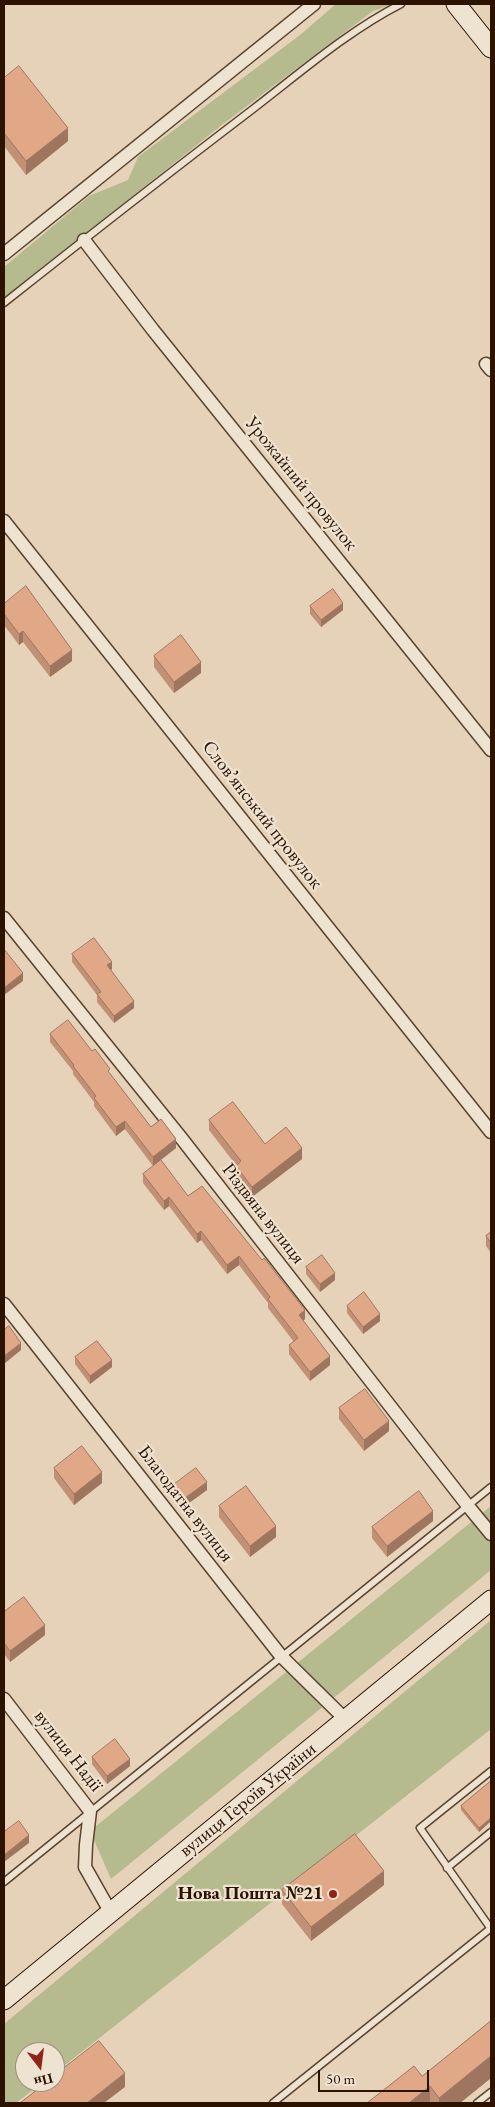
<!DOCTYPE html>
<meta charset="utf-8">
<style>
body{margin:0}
#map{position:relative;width:495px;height:2107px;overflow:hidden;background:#e5d2b8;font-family:"EB Garamond",serif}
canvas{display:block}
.frame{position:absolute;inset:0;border:5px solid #2c1300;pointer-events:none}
.north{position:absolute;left:15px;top:2042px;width:50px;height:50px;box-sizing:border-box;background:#eee2d1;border:1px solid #a08f7d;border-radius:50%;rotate:165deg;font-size:14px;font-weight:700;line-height:20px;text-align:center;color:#2c1300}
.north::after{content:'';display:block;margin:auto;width:18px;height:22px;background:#8f2418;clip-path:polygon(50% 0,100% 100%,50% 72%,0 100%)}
.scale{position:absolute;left:318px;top:2070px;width:111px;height:22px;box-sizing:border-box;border:2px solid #2c1300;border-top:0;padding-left:6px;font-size:15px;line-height:18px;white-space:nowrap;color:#2c1300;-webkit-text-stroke:4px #eee2d1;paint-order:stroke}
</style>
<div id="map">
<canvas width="495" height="2107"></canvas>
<div class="frame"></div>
<div class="north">Пн</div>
<div class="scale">50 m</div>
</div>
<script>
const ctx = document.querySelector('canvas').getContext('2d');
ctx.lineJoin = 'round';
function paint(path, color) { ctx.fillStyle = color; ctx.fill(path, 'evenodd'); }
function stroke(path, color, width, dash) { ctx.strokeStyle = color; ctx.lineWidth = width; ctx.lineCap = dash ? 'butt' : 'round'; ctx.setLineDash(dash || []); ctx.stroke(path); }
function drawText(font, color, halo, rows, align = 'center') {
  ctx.font = font + ' "EB Garamond",serif'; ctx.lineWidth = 4.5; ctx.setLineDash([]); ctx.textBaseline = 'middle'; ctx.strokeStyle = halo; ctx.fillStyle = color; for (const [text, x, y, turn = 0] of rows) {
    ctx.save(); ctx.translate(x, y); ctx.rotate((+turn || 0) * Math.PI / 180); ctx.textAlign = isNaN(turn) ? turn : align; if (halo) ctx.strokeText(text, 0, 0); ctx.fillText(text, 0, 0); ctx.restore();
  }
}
const green = new Path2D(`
 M336,4H393L373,11L223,124L4,299V267L89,196L128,180L138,157L300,35Z
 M491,1506V1570L111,1879L90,1831Z
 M491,1620V1729L55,2073V2052H25V2082H43L16,2103H4V2024Z`);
const lane = new Path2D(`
 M4,303C86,238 169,173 253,109C300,73 348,31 401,4
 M447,1868L491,1832
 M4,1882L491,1487
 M491,1929L420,1828L491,1771
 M273,2103L491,1928
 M477,2103L491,2092`);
const street = new Path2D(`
 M84,240L153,330L491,750
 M4,254L314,4
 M486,364L491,370
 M4,521L491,1132
 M4,918L182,1139L468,1506L491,1534
 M4,1304L281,1656L346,1720
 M4,1699L90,1811L86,1845L85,1867L111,1913`);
const secondary = new Path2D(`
 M456,4L491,48
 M4,2000L491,1600`);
const wall = new Path2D(`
 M4,78L68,141L26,175L4,146Z
 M4,604L72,661L50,677L23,642L19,645L4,625Z
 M310,606L343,610L321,627L310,614Z
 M154,656L201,673L174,693L154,667Z
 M72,954L112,969L111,970L134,1008L114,1023L97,1002V995L72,962Z
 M50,1034L110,1074L151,1127L176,1148L153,1166L125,1129L116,1136L94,1106V1102L73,1074V1071L50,1042Z
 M209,1120L265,1144L302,1159L252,1197L236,1176V1165L209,1130Z
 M143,1174L188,1196L305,1319L303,1321L330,1365L310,1381L289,1354V1345L294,1342L268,1308V1303L239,1265L227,1274L201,1240L197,1243L169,1206L164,1210L143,1183Z
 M491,1232V1253L486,1246V1236Z
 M306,1267L335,1280L320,1292L306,1274Z
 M347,1306L380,1321L363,1334L347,1313Z
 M75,1357L112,1367L90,1384L75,1364Z
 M339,1408L389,1431L364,1451L339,1419Z
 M54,1468L102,1483L74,1505L54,1478Z
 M172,1486L207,1490L182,1508L172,1494Z
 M219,1506L276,1537L250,1557L219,1517Z
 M433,1521L387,1557L372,1538V1527Z
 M4,1612L45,1635L10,1662L4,1654Z
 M92,1757L130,1766L107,1784L92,1764Z
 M491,1781V1821L479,1832L461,1810V1806Z
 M384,1885L311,1941L282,1904V1890Z
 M491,2021V2078L460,2103H367L422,2076Z`);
const shadedWall = new Path2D(`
 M68,128V141L26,175V161Z
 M343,603V610L321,627V620Z
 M23,631V642L19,645V634Z
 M72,650V661L50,677V666Z
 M201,662V673L174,693V682Z
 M112,962V969L107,973V965Z
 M23,973V981L4,995V988Z
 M134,1001V1008L114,1023V1016Z
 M125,1121V1129L116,1136V1127Z
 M176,1139V1148L153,1166V1157Z
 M302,1148V1159L252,1197V1187Z
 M169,1197V1206L164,1210V1201Z
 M201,1231V1240L197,1243V1234Z
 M239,1256V1265L227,1274V1265Z
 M335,1273V1280L320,1292V1284Z
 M305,1310V1319L299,1324V1315Z
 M380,1314V1321L363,1334V1327Z
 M21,1343V1350L4,1364V1356Z
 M330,1356V1365L310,1381V1372Z
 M112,1360V1367L90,1384V1376Z
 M389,1421V1431L364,1451V1440Z
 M102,1472V1483L74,1505V1494Z
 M207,1482V1490L182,1508V1500Z
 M433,1511V1521L387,1557V1546Z
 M276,1526V1537L250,1557V1546Z
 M45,1625V1635L10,1662V1651Z
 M130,1759V1766L107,1784V1776Z
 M491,1818V1821L479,1832V1828Z
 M29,1835V1843L4,1862V1855Z
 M384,1871V1885L311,1941V1927Z
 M491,2056V2078L460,2103H439V2098Z
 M125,2073V2087L104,2103H87Z
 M430,2086V2103H409Z`);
const building = new Path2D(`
 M19,66L68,128L26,161L4,133V78Z
 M26,586L72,650L50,666L23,631L19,634L4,614V604Z
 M333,589L343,603L321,620L310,606Z
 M181,635L201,662L174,682L154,656Z
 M94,938L112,962L107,965L134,1001L114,1016L97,994L101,992L72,954Z
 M4,949L23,973L4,988Z
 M68,1020L92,1051L95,1049L110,1069L108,1071L151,1127L161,1119L176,1139L153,1157L125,1121L116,1127L94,1098L96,1096L73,1066L74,1065L50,1034Z
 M233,1102L265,1144L286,1127L302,1148L252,1187L236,1166L241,1161L209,1120Z
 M161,1160L188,1196L202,1186L262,1260L264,1258L305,1310L299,1315L330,1356L310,1372L289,1345L298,1338L268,1299L270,1297L239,1256L227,1265L201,1231L197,1234L169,1197L164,1201L143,1174Z
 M491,1232V1243L486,1236Z
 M322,1255L335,1273L320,1284L306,1267Z
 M364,1292L380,1314L363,1327L347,1306Z
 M9,1326L21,1343L4,1356V1330Z
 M97,1341L112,1360L90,1376L75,1357Z
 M365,1389L389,1421L364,1440L339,1408Z
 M82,1446L102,1472L74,1494L54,1468Z
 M196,1468L207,1482L182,1500L172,1486Z
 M246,1486L276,1526L250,1546L219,1506Z
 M419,1491L433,1511L387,1546L372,1527Z
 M24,1597L45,1625L10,1651L4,1643V1612Z
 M115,1739L130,1759L107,1776L92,1757Z
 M491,1781V1818L479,1828L461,1806Z
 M19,1821L29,1835L4,1855V1832Z
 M355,1834L384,1871L311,1927L282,1890Z
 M491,2021V2056L439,2098L430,2086L409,2103H367L414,2066L422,2076Z
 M99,2041L125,2073L87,2103H20L47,2082H55V2075Z`);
const markers = [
 [333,1894,5,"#8f2418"]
];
const streetNames = [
 ["Урожайний провулок",301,484,51],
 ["Словʼянський провулок",262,815,52],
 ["Різдвяна вулиця",263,1214,52],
 ["Благодатна вулиця",185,1504,52],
 ["вулиця Надії",68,1751,52],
 ["вулиця Героїв України",248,1800,-39]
];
const poiNames = [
 ["Нова Пошта №21",323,1894]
];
paint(green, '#b5bb8e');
stroke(lane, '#5a432e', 9);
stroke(street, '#5a432e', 15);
stroke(secondary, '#2c1300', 21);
stroke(lane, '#eee2d1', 6);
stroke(street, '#eee2d1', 12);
stroke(secondary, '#eee2d1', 19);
paint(wall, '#c29075');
paint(shadedWall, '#9e765f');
paint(building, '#e1a888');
stroke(building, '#9e765f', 1);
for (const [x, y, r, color] of markers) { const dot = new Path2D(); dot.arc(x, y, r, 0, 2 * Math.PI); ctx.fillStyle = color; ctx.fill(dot); stroke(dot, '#eee2d1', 2); }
drawText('19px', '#2c1300', '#eee2d1', streetNames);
drawText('bold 19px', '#2c1300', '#eee2d1', poiNames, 'right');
</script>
